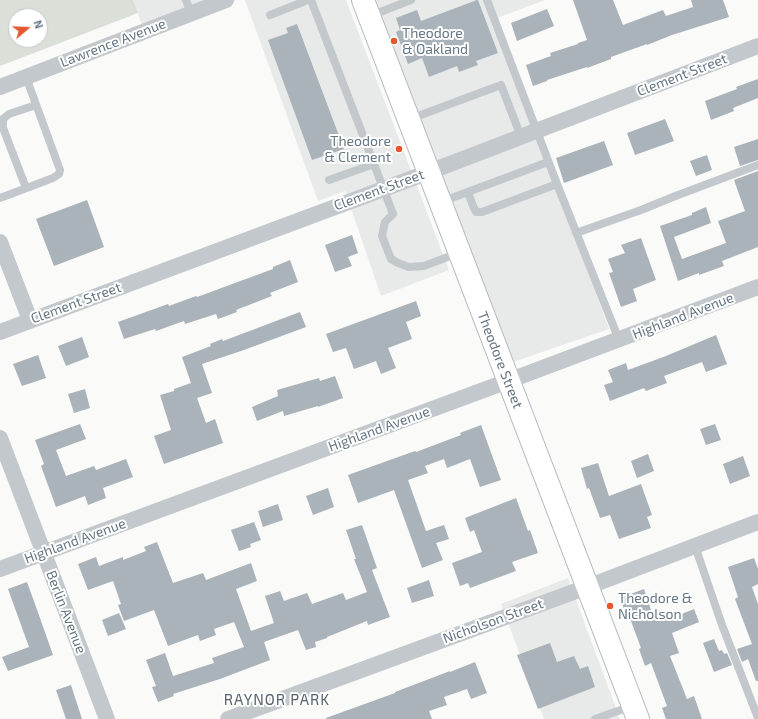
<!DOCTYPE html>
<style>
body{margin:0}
#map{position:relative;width:758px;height:719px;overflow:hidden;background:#fafaf8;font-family:"Exo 2",sans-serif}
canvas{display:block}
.north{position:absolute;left:8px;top:8px;width:40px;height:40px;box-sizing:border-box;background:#fff;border:1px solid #c1c8cd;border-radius:50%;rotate:71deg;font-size:11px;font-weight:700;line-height:16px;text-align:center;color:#657683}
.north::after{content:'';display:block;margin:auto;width:14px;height:18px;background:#e4572e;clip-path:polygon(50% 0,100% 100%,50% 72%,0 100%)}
</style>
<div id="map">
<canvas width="758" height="719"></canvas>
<div class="north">N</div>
</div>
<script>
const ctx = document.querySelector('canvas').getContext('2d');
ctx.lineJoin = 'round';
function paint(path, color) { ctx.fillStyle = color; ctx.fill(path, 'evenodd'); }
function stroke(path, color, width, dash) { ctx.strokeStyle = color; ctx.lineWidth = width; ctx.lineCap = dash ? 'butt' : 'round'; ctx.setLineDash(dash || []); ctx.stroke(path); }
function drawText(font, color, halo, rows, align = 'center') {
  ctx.font = font + ' "Exo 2",sans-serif'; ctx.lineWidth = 4; ctx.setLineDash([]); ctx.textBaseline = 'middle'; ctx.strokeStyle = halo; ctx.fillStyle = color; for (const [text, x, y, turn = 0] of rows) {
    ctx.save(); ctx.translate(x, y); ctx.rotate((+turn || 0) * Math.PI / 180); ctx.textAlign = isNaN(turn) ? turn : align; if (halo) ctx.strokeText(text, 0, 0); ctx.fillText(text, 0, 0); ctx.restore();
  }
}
const built = new Path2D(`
 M133,0H236L146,37Z
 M245,0H346L449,270L381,296L345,191L318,201Z
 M376,0H545L497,18L609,329L513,362L421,122Z
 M568,578L620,719H544L501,604Z`);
const green = new Path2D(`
 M0,0H133L138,13L0,66ZM16,16H40V40H16Z`);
const building = new Path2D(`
 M477,0H478L498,53L476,61L478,65L459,72L457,66L429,77L422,58L408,64L396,32L400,30L396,18L417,10L421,21Z
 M573,0H613L623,25L663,10L666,16L693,7L691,0H723L729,17L672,35L647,45V44L611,57V59L587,68V67L547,80V81L533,86L526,65L551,56L550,53L578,44V43L587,40Z
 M547,9L554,26L517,41L511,23Z
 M297,24L344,149L312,160L268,40L288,33L286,28Z
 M758,79V98L733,108L734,111L711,120L705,101L737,89L736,87Z
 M665,119L674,141L635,155L627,133Z
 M758,139V160L740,166L734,147Z
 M604,141L613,165L564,183L556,158Z
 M707,155L712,170L696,176L690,161Z
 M758,171V247L722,261L724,266L699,275V273L678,281L660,226L692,215V213L706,207L711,223L674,237L682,259L726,243L718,221L745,211L734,180Z
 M87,200L104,247L54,266L36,219Z
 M352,235L358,253L348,257L352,266L335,272L325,245Z
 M641,238L656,280L633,289L637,301L621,307L609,273L613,272L608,259L625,253L621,245Z
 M290,260L298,282L270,293L272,296L236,310L237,312L218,319L216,314L185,324L184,321L156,331L155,329L124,339L118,322L168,304L169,306L196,296L197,297L273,269V267Z
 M416,301L421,316L406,322L412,339L388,348L396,368L381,374L376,361L354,369L346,348L333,352L326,334Z
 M300,312L306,327L244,350L202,364L212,393L197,398L206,423L215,419L223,443L164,464L154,436L171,430L160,395L174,391V389L191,383L182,357L211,346L210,344L222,339L223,341Z
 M716,335L727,364L706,372L702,362L664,376L667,383L646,391L644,388L610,401L604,385L613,382L608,370L626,363L628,370L666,356Z
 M82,337L89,357L66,366L58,346Z
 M38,355L46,378L22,386L13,364Z
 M335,376L343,398L318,407V406L284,416L283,411L257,421L252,407L278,396L277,390L319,378L320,381Z
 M85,389L90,408L74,413L68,394Z
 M80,424L86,439L56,450L66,476L94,466L96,470L126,459L133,477L103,488L106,498L88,505L85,496L56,507L41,466L44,464L35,440Z
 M715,424L721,440L706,445L700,429Z
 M481,425L501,480L480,487L470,459L447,468L444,459L425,466L428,473L408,480L426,531L444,525L449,539L436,543L443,560L422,568L394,490L358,503L348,475L415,451L416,452L461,435L460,433Z
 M648,454L654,471L637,478L631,461Z
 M743,456L750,476L730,484L723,464Z
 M598,463L609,496L641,484L652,515L647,517L651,528L619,539L610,515L600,518L589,488L587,489L581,468Z
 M328,488L334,507L313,515L306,496Z
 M516,498L528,531L530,530L538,553L512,562L516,571L470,588L468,583L460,586L452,563L482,552L474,530L470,532L465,518Z
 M278,504L283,520L263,527L258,511Z
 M254,522L261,540L250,544L251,547L239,551L231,530Z
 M362,525L377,568L372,570L390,617L368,625L367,621L327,637V638L315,642L316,647L306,650L298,630L264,642L270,660L220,679L173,694L174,696L158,702L152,687L156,686L146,660L165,653L173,676L214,663L212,658L244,647L234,622L214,629L216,635L200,641L198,635L168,646L154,610L124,621L118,605L121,604L113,581L88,590L78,564L96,557L99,566L123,557V560L146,551L144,547L157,542L173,583L203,573L206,580L251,563L257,581L236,589L251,631L274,623L265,596L280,591L284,601L307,593L312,604L343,593L346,600L367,592L354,559H356L346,530Z
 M754,558L758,569V584L752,587L758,604V681H756L748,659L742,662L737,649L752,644L735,599L738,597L728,567Z
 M429,580L434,596L412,603L407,588Z
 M27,582L40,618L53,655L8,671L2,657L29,647L8,589Z
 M644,589L652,613L660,610L664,621L694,609L699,622L672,633L679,653L670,656L687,699L694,696L702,719H666L662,708L667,706L651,663L645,666L639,649L641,648L628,613L626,614L620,598Z
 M119,613L126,629L108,636L102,620Z
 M714,639L719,651L722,650L724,654L727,653L732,665L714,672L703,643Z
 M550,643L557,662L574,656L580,669L588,666L595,687L538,709L517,655Z
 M475,662L487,693L471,699L467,689L444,697L447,705L429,711L432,719H326V718L395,693V692L450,671V672Z
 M71,685L82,719H66L56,690Z`);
const lane = new Path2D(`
 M186,0L191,13
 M311,0L374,164
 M487,0L557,184L619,340
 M270,15L308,0
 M370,16L411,0
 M410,119L501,85L521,137
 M329,180L374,164L393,214L385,222L382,236L391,259L398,263L409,267L424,266L458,253
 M26,188L3,128V119L9,114L36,105
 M468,192L473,206L476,212H482L557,184
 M0,198L53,178L59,174L60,170L26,77
 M441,202L548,162
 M576,233L641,210L678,195L758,165
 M695,546L722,625L758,718
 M595,719L632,706`);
const street = new Path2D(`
 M0,87L226,0
 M0,242L30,320
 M0,332L429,172L758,46
 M0,438L107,719
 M0,569L508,381L758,287
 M228,719L587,587L758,522`);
const secondary = new Path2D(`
 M363,0L638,719`);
const markers = [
 [394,41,4,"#e4572e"],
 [399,149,4,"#e4572e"],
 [610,606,4,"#e4572e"]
];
const poiNames = [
 ["Theodore",402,33],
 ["& Oakland",402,49],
 ["Theodore",391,141,"right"],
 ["& Clement",391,157,"right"],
 ["Theodore &",618,598],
 ["Nicholson",618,614]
];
const streetNames = [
 ["Lawrence Avenue",113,43,-21],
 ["Clement Street",682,75,-21],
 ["Clement Street",379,190,-20],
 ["Clement Street",76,303,-20],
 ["Highland Avenue",683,316,-21],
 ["Theodore Street",500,360,69],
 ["Highland Avenue",379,429,-20],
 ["Highland Avenue",75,541,-20],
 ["Berlin Avenue",66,612,69],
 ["Nicholson Street",493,621,-20]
];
const neighbourhoodNames = [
 ["RAYNOR PARK",277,700]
];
paint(built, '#e8e9e9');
paint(green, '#dadfd7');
paint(building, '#aab3b9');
stroke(secondary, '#b3babf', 24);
stroke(lane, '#c3c8cc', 8);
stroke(street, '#c3c8cc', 16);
stroke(secondary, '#fff', 22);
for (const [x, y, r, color] of markers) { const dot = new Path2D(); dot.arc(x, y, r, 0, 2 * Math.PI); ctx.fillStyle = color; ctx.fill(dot); stroke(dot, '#fff', 1.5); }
drawText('14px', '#657683', '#fff', poiNames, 'left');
drawText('14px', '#657683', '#fff', streetNames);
ctx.letterSpacing = '1px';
drawText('15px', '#57646e', '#fff', neighbourhoodNames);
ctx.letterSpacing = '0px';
</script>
